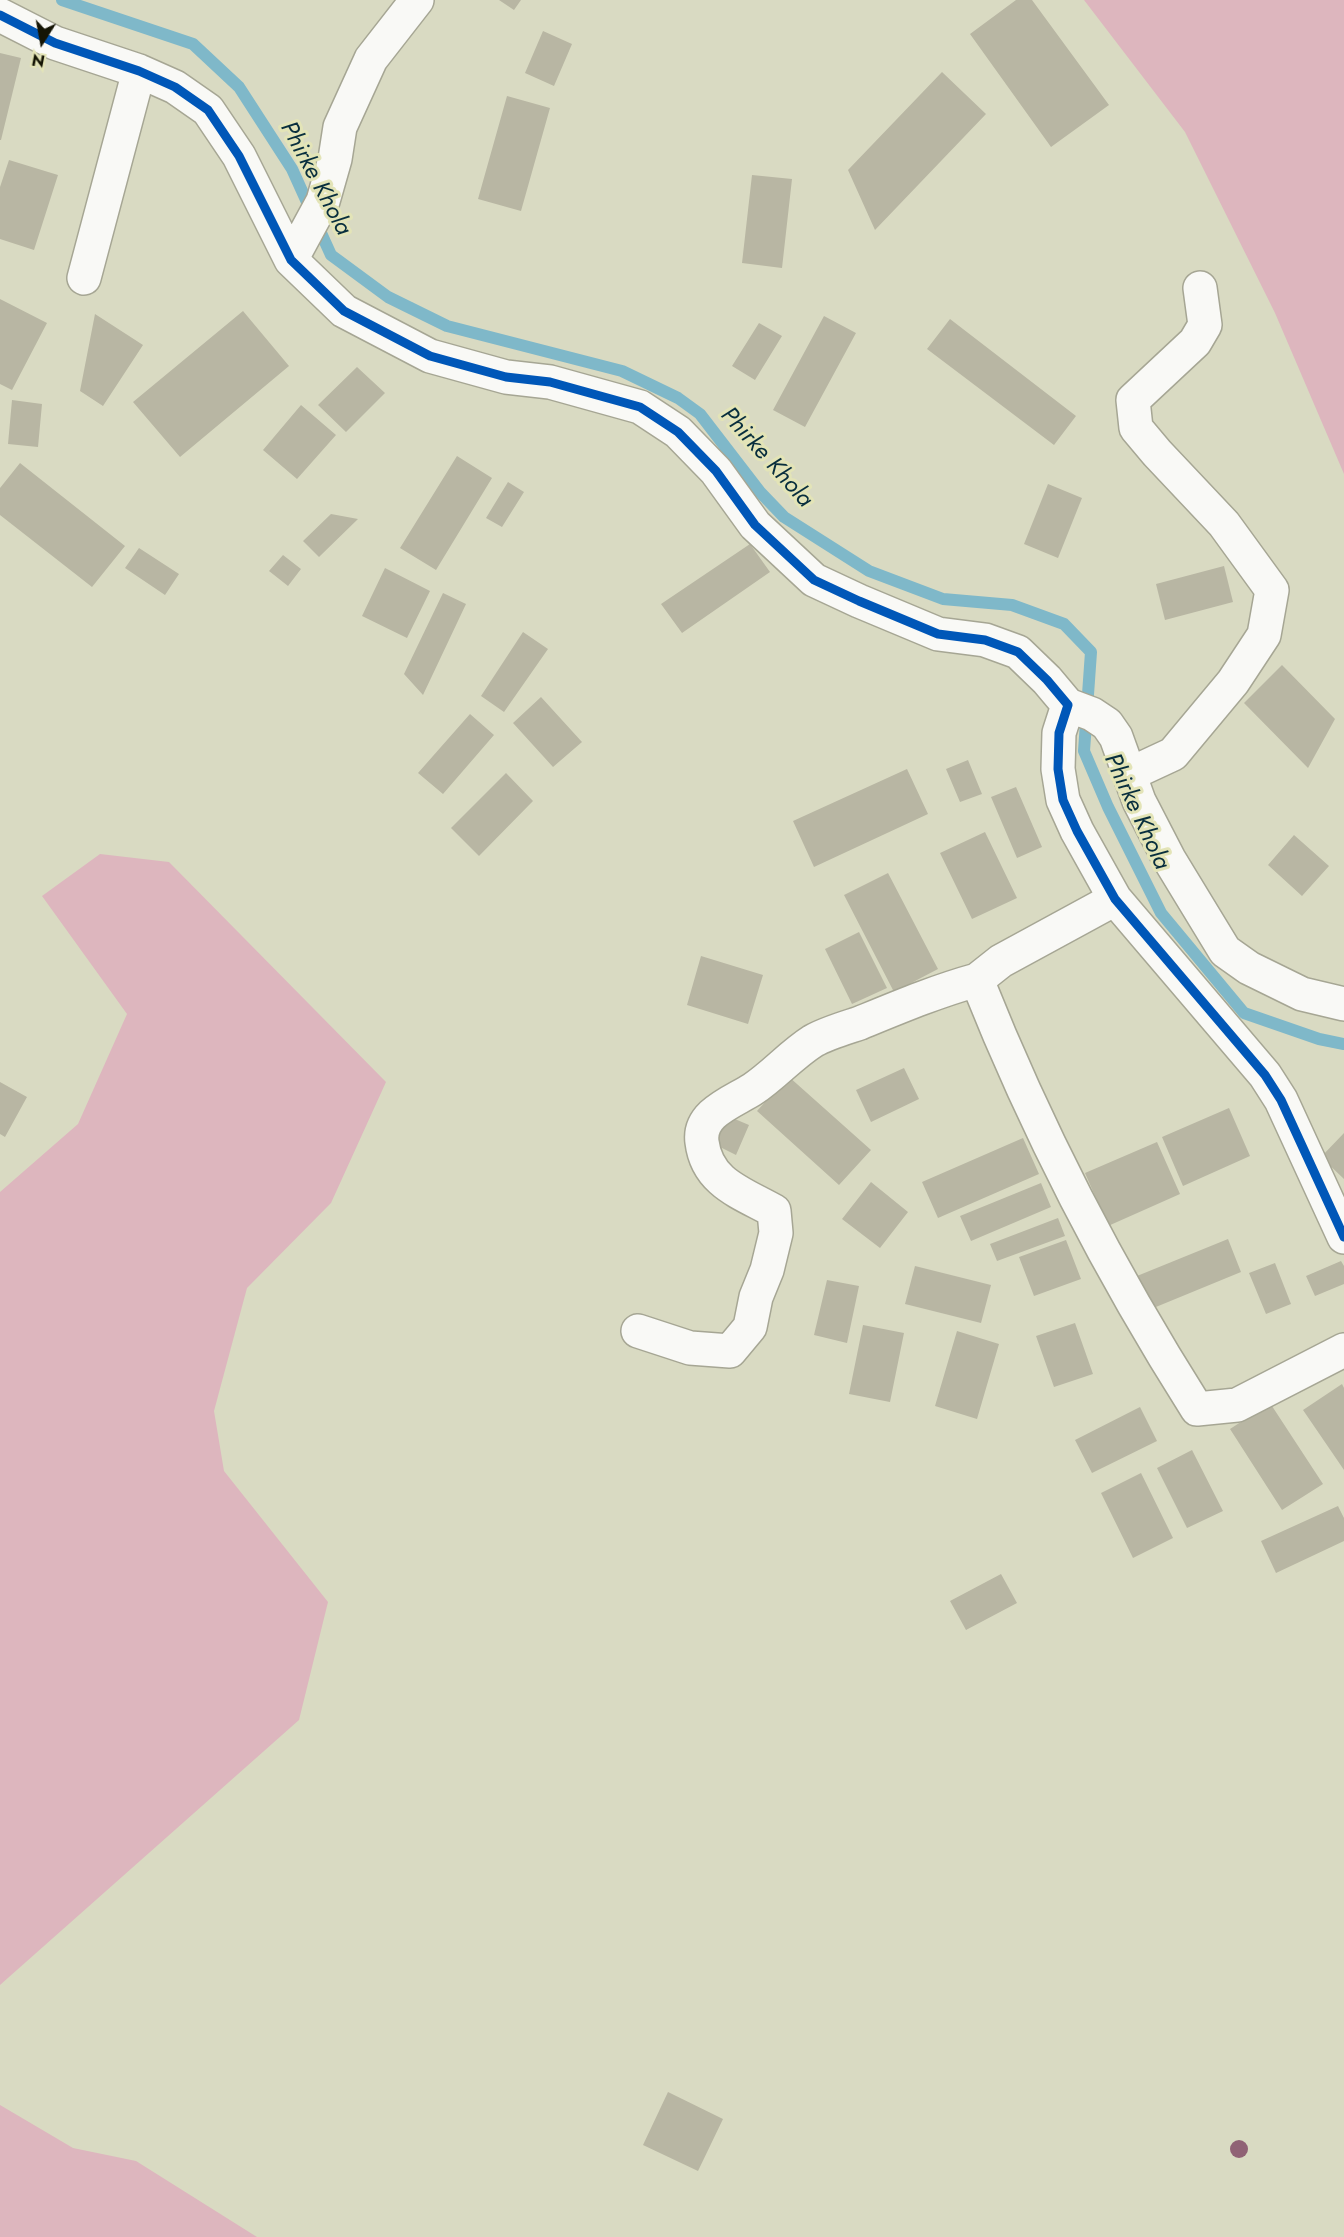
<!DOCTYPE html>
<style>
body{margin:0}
#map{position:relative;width:1344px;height:2237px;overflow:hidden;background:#d9dac2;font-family:Jost,sans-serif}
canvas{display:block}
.north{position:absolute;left:12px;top:12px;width:60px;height:60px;-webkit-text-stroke:4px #e3e4b7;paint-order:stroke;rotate:191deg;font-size:16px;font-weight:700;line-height:24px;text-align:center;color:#151505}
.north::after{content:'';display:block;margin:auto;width:21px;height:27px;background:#151505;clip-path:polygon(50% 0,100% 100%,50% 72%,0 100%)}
</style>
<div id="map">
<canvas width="1344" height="2237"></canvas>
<div class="north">N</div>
</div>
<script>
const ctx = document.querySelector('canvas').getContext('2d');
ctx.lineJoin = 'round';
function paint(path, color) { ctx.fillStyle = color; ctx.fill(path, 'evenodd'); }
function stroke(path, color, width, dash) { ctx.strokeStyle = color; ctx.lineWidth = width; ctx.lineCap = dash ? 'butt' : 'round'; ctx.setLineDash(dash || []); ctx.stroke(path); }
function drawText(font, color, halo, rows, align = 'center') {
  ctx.font = font + ' Jost,sans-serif'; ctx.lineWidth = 6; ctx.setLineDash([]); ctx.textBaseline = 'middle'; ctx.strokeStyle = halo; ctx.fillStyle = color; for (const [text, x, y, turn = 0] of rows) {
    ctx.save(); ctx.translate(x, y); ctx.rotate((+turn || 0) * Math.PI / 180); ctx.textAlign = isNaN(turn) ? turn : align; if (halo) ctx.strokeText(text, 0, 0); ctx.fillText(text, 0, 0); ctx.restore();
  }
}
const forest = new Path2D(`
 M1084,0H1344V474L1275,313L1185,132Z
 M100,854L169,862L386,1082L331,1203L247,1288L214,1411L224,1471L328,1602L299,1720L0,1985V1192L78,1124L127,1014L42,896Z
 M0,2105L73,2148L136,2161L257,2237H0Z`);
const stream = new Path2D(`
 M62,0L193,44L239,87L292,169L331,255L388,297L447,326L622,371L678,398L700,414L760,492L784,517L869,571L943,599L1012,605L1064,624L1091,652L1084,751L1108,807L1161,913L1244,1013L1319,1039L1344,1044`);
const building = new Path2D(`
 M499,0H521L514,10Z
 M1016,0H1032L1109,105L1051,147L970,34Z
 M543,31L572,44L554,86L525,73Z
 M0,53L21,58L1,140H0Z
 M942,72L986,114L875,230L848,170Z
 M507,96L550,108L521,211L478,199Z
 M9,160L58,175L34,250L0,239V187Z
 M752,175L792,179L782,268L742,263Z
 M0,299L47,323L12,390L0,384Z
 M243,311L289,366L180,457L133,402Z
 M95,314L143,345L103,406L80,391Z
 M824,316L856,333L805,427L773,410Z
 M950,319L1076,416L1054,445L927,349Z
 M759,323L782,336L755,380L732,366Z
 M357,367L385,393L346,432L318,405Z
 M12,400L42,404L38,447L8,444Z
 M301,405L336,435L297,479L263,450Z
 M457,456L492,478L436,570L400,548Z
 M20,463L125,546L92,587L0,515V488Z
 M508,482L524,492L502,527L486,518Z
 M1048,484L1082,498L1058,558L1024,544Z
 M331,514L358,519L319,557L303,541Z
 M750,544L770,572L682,633L661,604Z
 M139,548L179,574L165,595L125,568Z
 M283,555L301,569L288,586L269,571Z
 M1224,566L1233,602L1165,620L1156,584Z
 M385,568L430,591L407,638L362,616Z
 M443,593L466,604L423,695L404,674Z
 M523,632L548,649L504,712L481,696Z
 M1282,665L1335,719L1308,768L1244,703Z
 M541,697L582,742L553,767L513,723Z
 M470,714L494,735L443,794L418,773Z
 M968,760L982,794L960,802L946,769Z
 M907,769L928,814L814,867L793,821Z
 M506,773L533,801L479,856L451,828Z
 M1016,787L1042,847L1017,858L991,797Z
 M985,832L1017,898L972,919L940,853Z
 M1294,835L1329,866L1302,896L1268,865Z
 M888,873L938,969L894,992L844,895Z
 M859,932L887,988L852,1004L825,949Z
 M701,956L763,975L748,1024L687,1005Z
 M904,1068L919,1099L871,1122L856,1090Z
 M788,1076L871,1150L839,1185L757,1111Z
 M0,1082L27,1097L5,1137L0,1134Z
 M1229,1108L1250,1156L1183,1186L1162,1137Z
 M723,1114L749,1125L736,1155L710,1142Z
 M1344,1133V1179L1321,1157Z
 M1023,1138L1039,1174L938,1218L922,1182Z
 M1157,1142L1180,1194L1108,1226L1085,1173Z
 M871,1182L908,1212L880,1248L842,1219Z
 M1041,1183L1051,1207L971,1241L960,1216Z
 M1058,1218L1065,1236L997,1261L990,1244Z
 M1228,1239L1241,1272L1151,1309L1137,1276Z
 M1066,1240L1081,1279L1034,1296L1019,1257Z
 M1341,1261L1344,1266V1284L1315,1296L1306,1276Z
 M1275,1263L1291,1304L1266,1314L1249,1273Z
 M915,1266L991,1285L981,1323L905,1304Z
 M827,1280L859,1286L847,1343L814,1335Z
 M1075,1323L1093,1374L1054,1387L1036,1336Z
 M863,1325L904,1333L890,1402L849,1394Z
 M957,1331L999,1344L977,1419L935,1406Z
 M1342,1384L1344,1388V1470L1303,1410Z
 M1270,1403L1323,1484L1282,1510L1230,1429Z
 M1140,1407L1157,1441L1092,1473L1075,1440Z
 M1192,1450L1223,1511L1187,1528L1157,1468Z
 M1141,1473L1173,1538L1133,1558L1101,1493Z
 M1338,1506L1344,1518V1541L1276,1573L1261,1541Z
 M1001,1574L1017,1603L966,1630L950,1601Z
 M668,2092L723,2119L698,2171L643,2145Z`);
const minor = new Path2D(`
 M0,15L55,43L139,71L175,87L208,110L239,156L291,260L344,311L430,356L506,377L550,382L640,407L678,432L716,471L755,525L814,580L859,601L938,634L985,640L1018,652L1047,680L1068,705L1059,733L1058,769L1063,800L1077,831L1115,899L1265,1075L1281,1100L1344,1237
 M291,260L323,201L335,159L340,127L371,59L417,0
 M84,278L139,71
 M1068,705L1092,714L1107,724L1116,737L1139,801L1169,859L1225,951L1249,968L1302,994L1344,1004
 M1130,774L1173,754L1233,682L1264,635L1272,590L1224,524L1157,453L1136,428L1133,400L1195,342L1205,325L1200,288
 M1115,899L1001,961L977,980C1037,1131 1110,1272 1197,1409L1237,1405L1344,1350
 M638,1331L690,1348L730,1351L750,1327L756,1297L767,1270L776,1233L774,1211C742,1193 707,1183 702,1142C698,1113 733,1102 753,1089C774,1075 791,1055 813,1041C827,1033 845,1028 860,1023C899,1007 937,991 977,980`);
const cycleway = new Path2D(`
 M0,15L55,43L139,71L175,87L208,110L239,156L291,260L344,311L430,356L506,377L550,382L640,407L678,432L716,471L755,525L814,580L859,601L938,634L985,640L1018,652L1047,680L1068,705L1059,733L1058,769L1063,800L1077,831L1115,899L1265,1075L1281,1100L1344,1237`);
const trees = [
 [1239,2149]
];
const waterNames = [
 ["Phirke Khola",315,179,62],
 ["Phirke Khola",766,458,48],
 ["Phirke Khola",1136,812,65]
];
paint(forest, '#ddb6be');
stroke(stream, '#7fb8c9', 12);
paint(building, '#b8b6a3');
stroke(minor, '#a6a694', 36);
stroke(minor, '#f9f9f6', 33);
stroke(cycleway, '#0057b8', 9);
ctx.fillStyle = '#906275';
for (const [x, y] of trees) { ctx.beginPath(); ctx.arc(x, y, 9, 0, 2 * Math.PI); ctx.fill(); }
drawText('italic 24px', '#082e3d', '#e3e4b7', waterNames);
</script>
